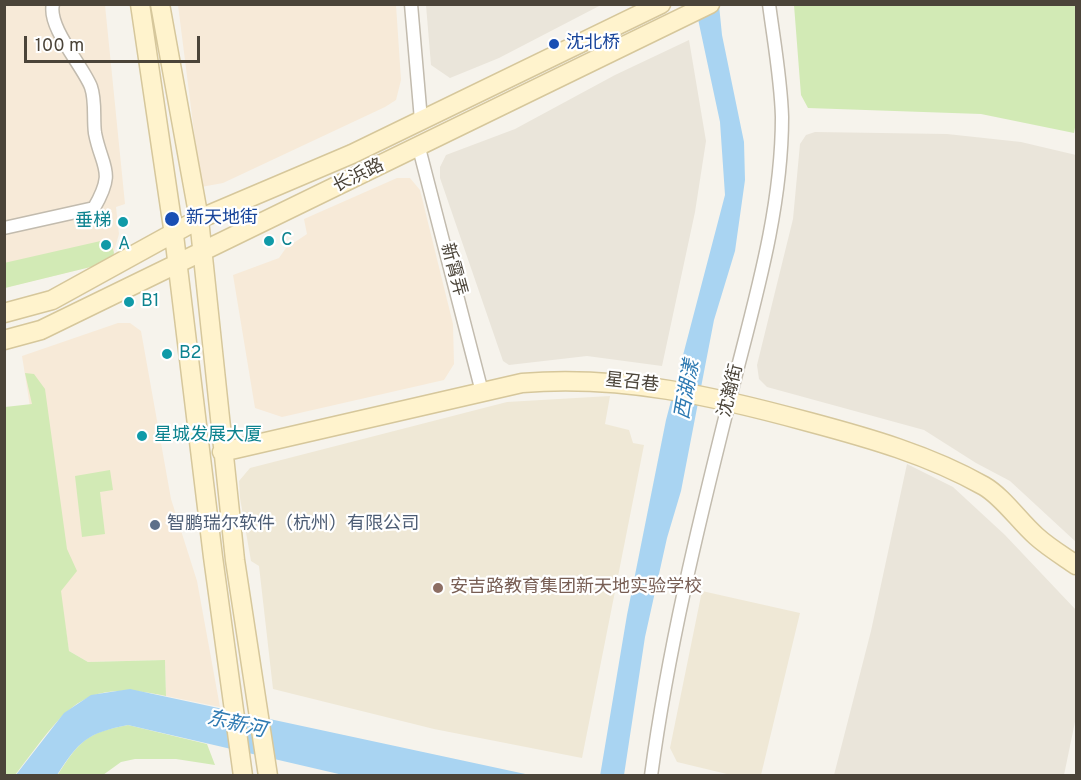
<!DOCTYPE html>
<meta charset="utf-8">
<style>
body{margin:0}
#map{position:relative;width:1081px;height:780px;overflow:hidden;background:#f6f3ec;font-family:Overpass,sans-serif}
canvas{display:block}
.frame{position:absolute;inset:0;border:6px solid #4b4439;pointer-events:none}
.scale{position:absolute;left:24px;top:36px;width:176px;height:27px;box-sizing:border-box;border:3px solid #4b4439;border-top:0;padding-left:8px;font-size:18px;line-height:21px;white-space:nowrap;color:#4b4439;-webkit-text-stroke:4px #fff;paint-order:stroke}
</style>
<div id="map">
<canvas width="1081" height="780"></canvas>
<div class="frame"></div>
<div class="scale">100 m</div>
</div>
<script>
const ctx = document.querySelector('canvas').getContext('2d');
ctx.lineJoin = 'round';
function paint(path, color) { ctx.fillStyle = color; ctx.fill(path, 'evenodd'); }
function stroke(path, color, width, dash) { ctx.strokeStyle = color; ctx.lineWidth = width; ctx.lineCap = dash ? 'butt' : 'round'; ctx.setLineDash(dash || []); ctx.stroke(path); }
function drawText(font, color, halo, rows, align = 'center') {
  ctx.font = font + ' Overpass,"Noto Sans SC",sans-serif'; ctx.lineWidth = 4.5; ctx.setLineDash([]); ctx.textBaseline = 'middle'; ctx.strokeStyle = halo; ctx.fillStyle = color; for (const [text, x, y, turn = 0] of rows) {
    ctx.save(); ctx.translate(x, y); ctx.rotate((+turn || 0) * Math.PI / 180); ctx.textAlign = isNaN(turn) ? turn : align; if (halo) ctx.strokeText(text, 0, 0); ctx.fillText(text, 0, 0); ctx.restore();
  }
}
const residential = new Path2D(`
 M426,5V4L601,5L499,58L450,78L431,65Z
 M689,40L706,141L695,212L662,366L587,356L509,365L503,361L440,178V167L446,155L515,129L615,75Z
 M815,132L947,134L1021,142L1076,155V542L1010,481L976,463L924,430L767,387L759,379L757,365L793,219L800,144L806,135Z
 M907,464L953,487L1005,535L1076,610V717L1064,775H834L871,631Z`);
const commercial = new Path2D(`
 M4,5H105L125,204L116,207L119,234L111,262L4,288Z
 M178,5H396L401,80L396,100L385,107L223,183L201,187Z
 M397,178H410L420,190L453,324L454,364L444,380L282,417L255,408L233,275L279,258L286,248L307,234L304,219Z
 M118,323H130L141,331L171,499L197,581L220,707L166,696L165,660L88,662L69,651L22,356Z`);
const education = new Path2D(`
 M610,396L605,424L629,430L633,443L644,445L582,758L434,729L273,689L259,566L251,561L240,498L239,481L250,468L507,402Z
 M702,591L800,613L761,775H731L677,762L670,748Z`);
const green = new Path2D(`
 M794,5H1076V122L1074,133L981,114L808,108L801,95Z
 M105,240L111,243L114,253L111,262L5,288L4,263Z
 M25,373L34,374L45,389L67,549L77,571L61,591L69,651L88,662L165,660L166,696C77,677 65,712 15,775L5,776V407L32,404Z
 M110,470L113,490L100,492L105,534L82,537L75,476Z
 M128,725L207,744L215,765L176,759H135L121,762L103,775L57,776C80,740 86,733 128,725Z`);
const water = new Path2D(`
 M695,5H719L722,35L744,142L745,180L735,251L714,320L681,491L667,538L645,637L624,775L600,776L627,615L666,420L725,195L720,122Z
 M130,689L530,775H343L128,725C87,733 79,741 57,775L15,776L64,713L91,695Z`);
const street = new Path2D(`
 M411,4L421,120
 M419,148L482,392
 M4,228L94,208C116,170 102,169 95,133C93,119 96,101 91,87C83,66 47,27 53,4
 M651,776C668,649 698,526 729,402C752,309 782,214 782,117C781,80 774,42 769,4`);
const secondary = new Path2D(`
 M140,4L174,235L213,557L243,776
 M160,4L199,219L235,560L268,776
 M4,313L52,300L199,219L352,154L661,4
 M4,340L41,330L710,4
 M222,452L522,383C623,375 713,396 809,422C869,438 929,455 984,486C1003,497 1019,521 1036,536C1048,547 1063,556 1076,565`);
const markers = [
 [554,44,6,"#1a4fb4"],
 [172,219,8,"#1a4fb4"],
 [123,222,6,"#0f9aa8"],
 [269,241,6,"#0f9aa8"],
 [106,245,6,"#0f9aa8"],
 [129,302,6,"#0f9aa8"],
 [167,354,6,"#0f9aa8"],
 [142,436,6,"#0f9aa8"],
 [155,525,6,"#5c6f8a"],
 [438,588,6,"#8d6e63"]
];
const transitNames = [
 ["沈北桥",566,44],
 ["新天地街",186,219]
];
const streetNames = [
 ["长浜路",359,177,-26],
 ["新霄弄",452,270,75],
 ["星召巷",632,384,6],
 ["沈瀚街",732,391,-76]
];
const cultureNames = [
 ["垂梯",111,222,"right"],
 ["C",281,241],
 ["A",118,245],
 ["B1",141,302],
 ["B2",179,354],
 ["星城发展大厦",154,436]
];
const serviceNames = [
 ["智鹏瑞尔软件（杭州）有限公司",167,525]
];
const educationNames = [
 ["安吉路教育集团新天地实验学校",450,588]
];
const waterNames = [
 ["西湖漾",689,390,-80],
 ["东新河",236,726,13]
];
paint(residential, '#eae5da');
paint(commercial, '#f7ead8');
paint(education, '#efe8d6');
paint(green, '#d2eab5');
paint(water, '#a9d4f2');
stroke(street, '#c2bbae', 15);
stroke(secondary, '#d6c79b', 21);
stroke(street, '#fff', 12);
stroke(secondary, '#fff3cd', 18);
for (const [x, y, r, color] of markers) { const dot = new Path2D(); dot.arc(x, y, r, 0, 2 * Math.PI); ctx.fillStyle = color; ctx.fill(dot); stroke(dot, '#fff', 2); }
drawText('18px', '#164399', '#fff', transitNames, 'left');
drawText('18px', '#4b4439', '#fff', streetNames);
drawText('18px', '#0d838f', '#fff', cultureNames, 'left');
drawText('18px', '#4e5e75', '#fff', serviceNames, 'left');
drawText('18px', '#785e54', '#fff', educationNames, 'left');
drawText('italic 20px', '#2e7ab2', '#fff', waterNames);
</script>
